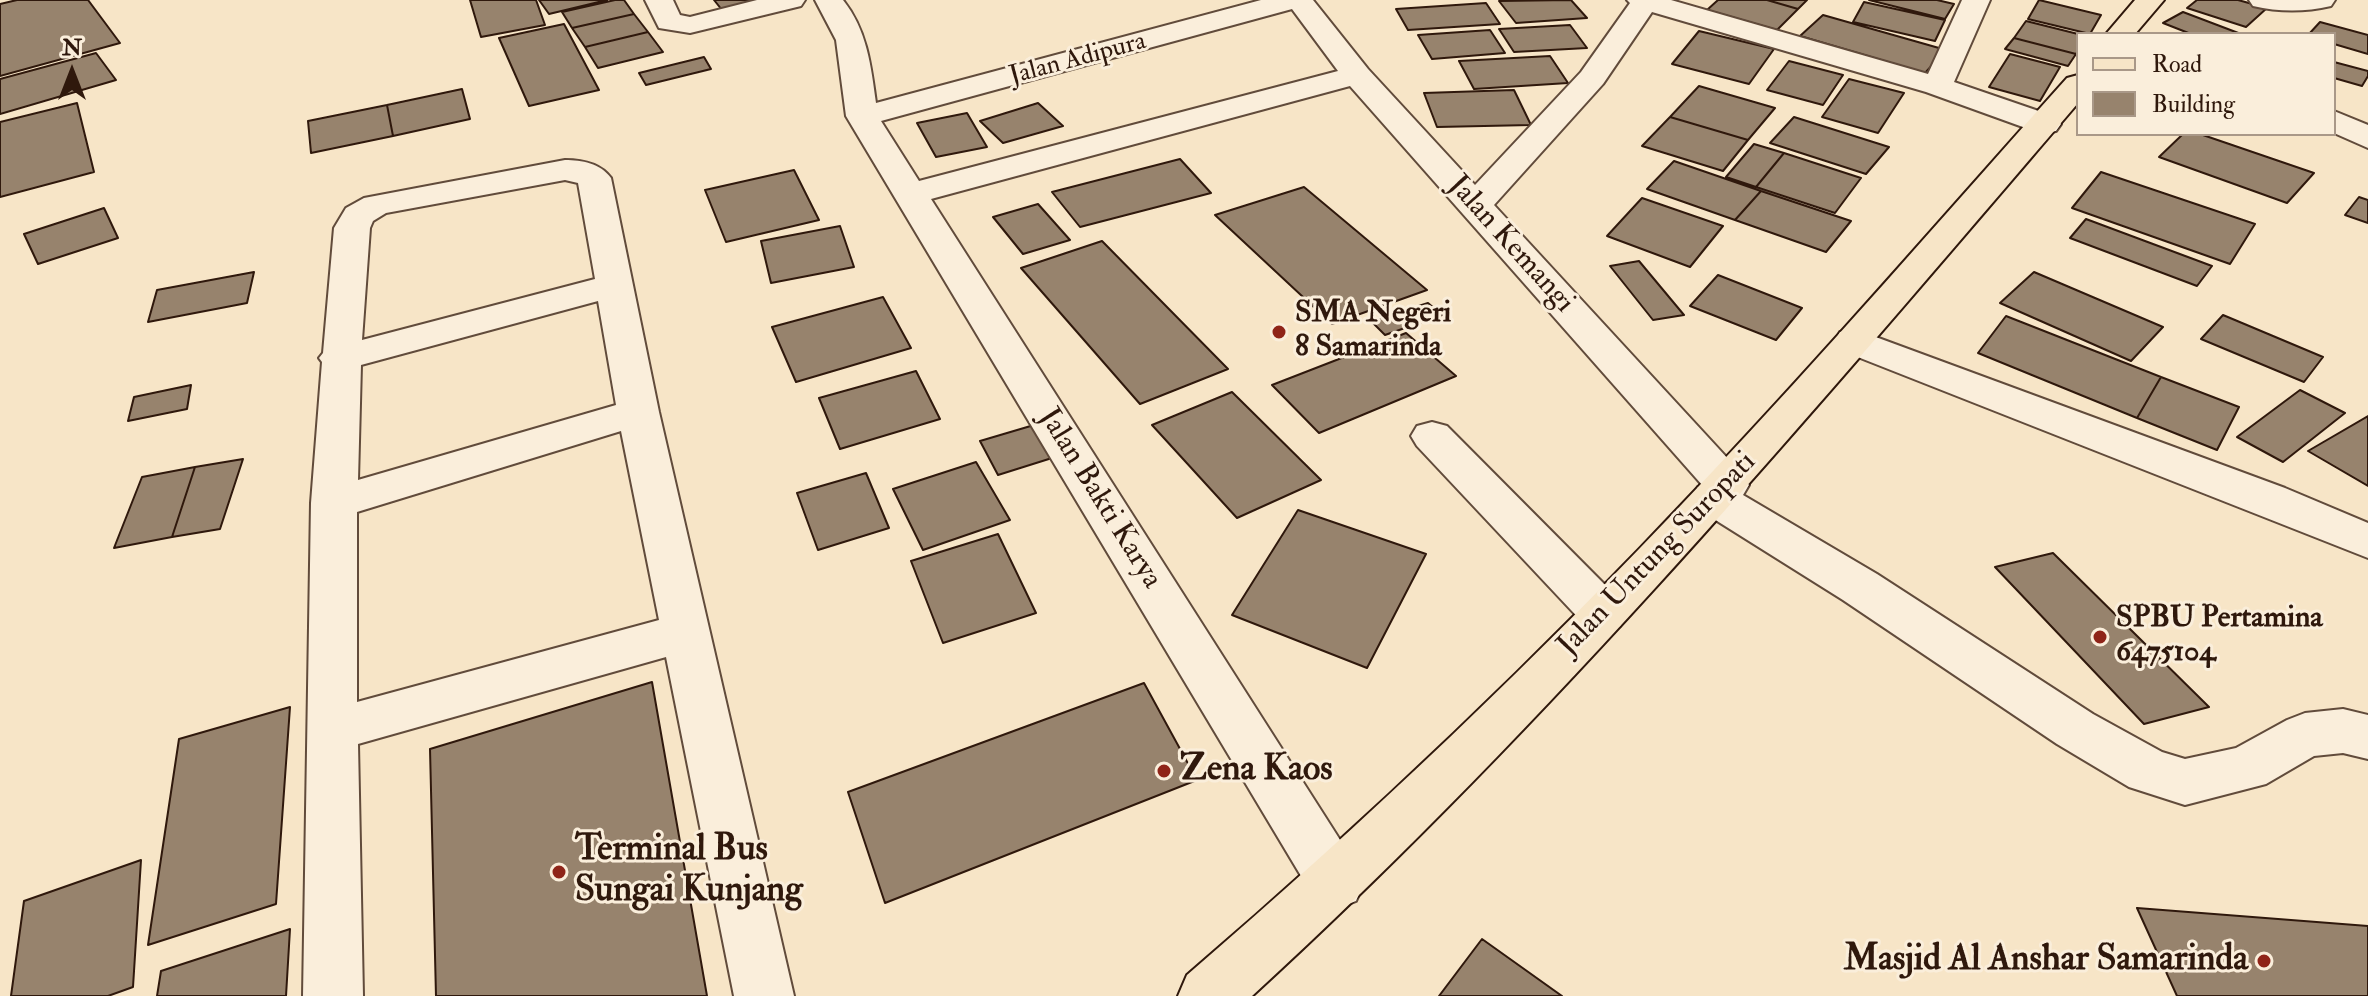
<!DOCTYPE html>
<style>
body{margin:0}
#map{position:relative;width:2368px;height:996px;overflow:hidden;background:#f7e5c7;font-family:"IM FELL Double Pica",serif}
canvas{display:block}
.legend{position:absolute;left:2076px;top:32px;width:260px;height:104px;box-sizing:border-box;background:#faeedb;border:2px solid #a99888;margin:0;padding:10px 14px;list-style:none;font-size:24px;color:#2f180c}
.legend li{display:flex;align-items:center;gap:16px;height:40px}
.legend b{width:40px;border:2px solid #a99888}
.north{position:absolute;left:32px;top:32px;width:80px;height:80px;-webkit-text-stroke:6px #faeedb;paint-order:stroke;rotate:0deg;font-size:22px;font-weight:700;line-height:32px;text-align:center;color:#2f180c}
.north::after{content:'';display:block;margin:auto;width:28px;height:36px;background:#2f180c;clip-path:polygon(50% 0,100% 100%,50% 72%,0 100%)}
</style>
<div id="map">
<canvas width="2368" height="996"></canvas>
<ul class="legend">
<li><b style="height:10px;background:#f7e5c7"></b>Road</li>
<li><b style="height:22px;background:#97836d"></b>Building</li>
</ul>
<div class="north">N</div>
</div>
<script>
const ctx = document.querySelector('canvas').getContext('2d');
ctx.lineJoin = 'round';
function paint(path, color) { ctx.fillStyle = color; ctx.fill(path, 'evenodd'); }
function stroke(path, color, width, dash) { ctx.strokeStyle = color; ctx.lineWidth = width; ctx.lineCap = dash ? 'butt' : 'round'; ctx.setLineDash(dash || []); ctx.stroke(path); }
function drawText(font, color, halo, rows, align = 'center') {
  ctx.font = font + ' "IM FELL Double Pica",serif'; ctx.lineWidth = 6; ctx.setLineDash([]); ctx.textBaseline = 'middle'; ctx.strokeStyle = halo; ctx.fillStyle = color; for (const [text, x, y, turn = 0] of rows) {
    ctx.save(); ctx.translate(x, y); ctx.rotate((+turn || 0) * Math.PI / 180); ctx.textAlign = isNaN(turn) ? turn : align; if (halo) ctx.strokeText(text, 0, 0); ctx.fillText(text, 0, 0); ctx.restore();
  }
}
const building = new Path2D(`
 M17,0H88L120,43L0,76V4Z
 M470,0H536L545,25L481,37Z
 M539,0H607L549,14Z
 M615,0H624L634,14L572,28L562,12Z
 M714,0H763L722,10Z
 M1571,0L1587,18L1516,23L1499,1Z
 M1718,0H1767L1798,9L1777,30L1707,10Z
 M1767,0H1807L1798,9Z
 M1869,0H1937L1954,4L1945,19Z
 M2039,0L2101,15L2090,34L2028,19Z
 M2197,0H2238L2267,8L2246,27L2187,8Z
 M1864,2L1945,20L1935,41L1853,22Z
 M1486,3L1500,24L1408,30L1396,9Z
 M2183,12L2241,34H2191L2163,23Z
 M634,14L648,32L585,47L572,28Z
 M1823,15L1946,50L1925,73L1800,36Z
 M2026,21L2078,34V51L2076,54L2014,38Z
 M2320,22L2368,35V54L2334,44V34H2309Z
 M564,24L599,90L529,106L499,38Z
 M1570,25L1587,48L1514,52L1499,29Z
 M1490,30L1505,53L1432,59L1418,35Z
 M1699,31L1774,49L1749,84L1672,64Z
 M648,32L663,52L598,68L585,47Z
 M2014,38L2076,54L2068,66L2005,49Z
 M96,53L116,80L0,114V79Z
 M2010,54L2060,67L2040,101L1989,87Z
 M1550,56L1568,83L1474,89L1459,61Z
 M704,57L711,69L646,85L639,73Z
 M1789,61L1843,75L1823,105L1767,90Z
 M2334,62L2368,71V76L2362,86L2334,78Z
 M1849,79L1904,93L1878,133L1822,117Z
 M1699,86L1775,108L1748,140L1670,117Z
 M462,89L470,119L393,136L387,105Z
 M1514,90L1531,125L1437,127L1424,93Z
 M77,103L94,172L0,197V122Z
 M1038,103L1063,126L1003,143L980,121Z
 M387,105L393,136L311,153L308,121Z
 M967,113L987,147L936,157L917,123Z
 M1670,117L1748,140L1723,171L1642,146Z
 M1794,117L1889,147L1866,174L1770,143Z
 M2183,134H2200L2314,173L2287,203L2159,157Z
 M1754,144L1784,153L1756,187L1726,177Z
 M1784,153L1861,178L1835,213L1756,187Z
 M1180,159L1211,193L1080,227L1052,192Z
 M1674,161L1761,191L1735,220L1647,189Z
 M794,170L819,220L726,242L705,190Z
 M2101,172L2255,224L2230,264L2072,208Z
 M1304,187L1427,290L1332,324L1215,215Z
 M1761,191L1851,221L1826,252L1735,220Z
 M2359,197L2368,200V223L2345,215Z
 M1642,198L1723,226L1690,267L1607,236Z
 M1038,204L1070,240L1023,254L993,217Z
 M104,208L118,238L38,264L24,234Z
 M2086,219L2212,266L2197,286L2070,238Z
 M840,226L854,267L771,283L761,241Z
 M1102,241L1228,369L1140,404L1021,268Z
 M1639,261L1684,315L1653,320L1610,266Z
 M254,272L247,303L148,322L157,290Z
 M2034,272L2163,327L2131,361L2000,303Z
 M1718,275L1802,308L1776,340L1690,306Z
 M883,297L911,348L796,382L772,327Z
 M1428,303L1442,315L1385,335L1371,321Z
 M2223,315L2323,357L2304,382L2201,339Z
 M2006,316L2161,377L2137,418L1978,353Z
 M1406,333L1456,376L1319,433L1272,385Z
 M916,371L940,419L840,449L819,398Z
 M2161,377L2239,407L2217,450L2137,418Z
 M191,385L187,409L128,421L134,397Z
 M2300,390L2345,413L2283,462L2237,437Z
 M1232,392L1321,480L1237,518L1152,425Z
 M2368,416V486L2308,451Z
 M1034,425L1052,458L998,475L980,441Z
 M243,459L220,529L172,537L195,467Z
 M976,462L1010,520L923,550L893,489Z
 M195,467L172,537L114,548L142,477Z
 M866,473L889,528L818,550L797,493Z
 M1298,510L1426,554L1367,668L1232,615Z
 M998,534L1036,613L943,643L911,561Z
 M2053,553L2209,707L2144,724L1995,567Z
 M652,682L707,996H436L430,749Z
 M1144,683L1197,780L885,903L848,792Z
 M290,707L276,904L148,945L179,739Z
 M141,860L133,987L108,996H11L24,901Z
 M2137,908L2368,926V996H2177Z
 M290,929L286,996H157L161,971Z
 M1482,939L1562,996H1439Z`);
const minor = new Path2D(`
 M645,0H673L680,15L690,17L757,0H805L801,6L690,33L659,28Z
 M815,0H843C867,30 871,66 876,103L1261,0H1313L1368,69L1475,185L1581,72L1630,3L1627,0H1671L1928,74L1962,0H1990L1954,82L2056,117L2061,124L2056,131L2045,133L2034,131L1926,92L1652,12L1603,84L1494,205L1742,474L1749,485L1743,495L1877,574L2093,714L2162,752L2185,759L2236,748L2287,720L2305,713L2343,709L2368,715V759L2343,753L2314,756L2266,784L2185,805L2129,787L2057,744L1843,600L1698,509L1692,498L1698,487L1703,486L1350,86L931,199L1356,865L1364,883L1356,901L1336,909L1316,901L846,116L836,40ZM1292,9L1338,71L919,181L881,121Z
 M2249,0H2335L2331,6C2305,12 2279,12 2253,6Z
 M2334,111L2368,125V148L2334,133Z
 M565,160C582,160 600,163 611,178L659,412L794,996H734L666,657L358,744L363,996H303L311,503L322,362L319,358L323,353L334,228L346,208L364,198ZM565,180L578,183L595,279L362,340L370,228L373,221L386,213ZM598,301L616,405L358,480L361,365ZM621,431L659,620L357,702V512Z
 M1854,329L2285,488L2368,523V558L1840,350L1835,341L1840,332Z
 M1432,422L1447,426L1620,600L1627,613L1620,626L1603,631L1586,626L1417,446L1411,436L1417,426Z`);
const major = new Path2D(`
 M2135,0H2164L2135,34H2106Z
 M2078,75V103C1814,411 1552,722 1252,996H1178L1187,975C1364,823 1539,657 1699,486C1825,353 1945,214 2067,78Z`);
const markers = [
 [1279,332,8,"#8f2418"],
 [2100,637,8,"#8f2418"],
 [1164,771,8,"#8f2418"],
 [559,872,8,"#8f2418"],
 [2264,961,8,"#8f2418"]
];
const farStreetnames = [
 ["Jalan Adipura",1078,60,-15]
];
const streetNames = [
 ["Jalan Kemangi",1510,245,48],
 ["Jalan Bakti Karya",1099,499,58],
 ["Jalan Untung Suropati",1658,555,-46]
];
const poiNames = [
 ["SMA Negeri",1295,315],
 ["8 Samarinda",1295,349],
 ["SPBU Pertamina",2116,620],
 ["6475104",2116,654]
];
const nearPoinames = [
 ["Zena Kaos",1180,771],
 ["Terminal Bus",575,851],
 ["Sungai Kunjang",575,892],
 ["Masjid Al Anshar Samarinda",2248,961,"right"]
];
paint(building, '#97836d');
stroke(building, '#2f180c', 2);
stroke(minor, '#614b3b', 4);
stroke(major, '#2f180c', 4);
paint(minor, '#faeedb');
paint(major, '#f7e5c7');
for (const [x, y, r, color] of markers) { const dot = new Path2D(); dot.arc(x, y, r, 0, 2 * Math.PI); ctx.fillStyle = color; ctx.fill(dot); stroke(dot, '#faeedb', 3); }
drawText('26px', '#2f180c', '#faeedb', farStreetnames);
drawText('30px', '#2f180c', '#faeedb', streetNames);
drawText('bold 30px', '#2f180c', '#faeedb', poiNames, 'left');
drawText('bold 36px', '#2f180c', '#faeedb', nearPoinames, 'left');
</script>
